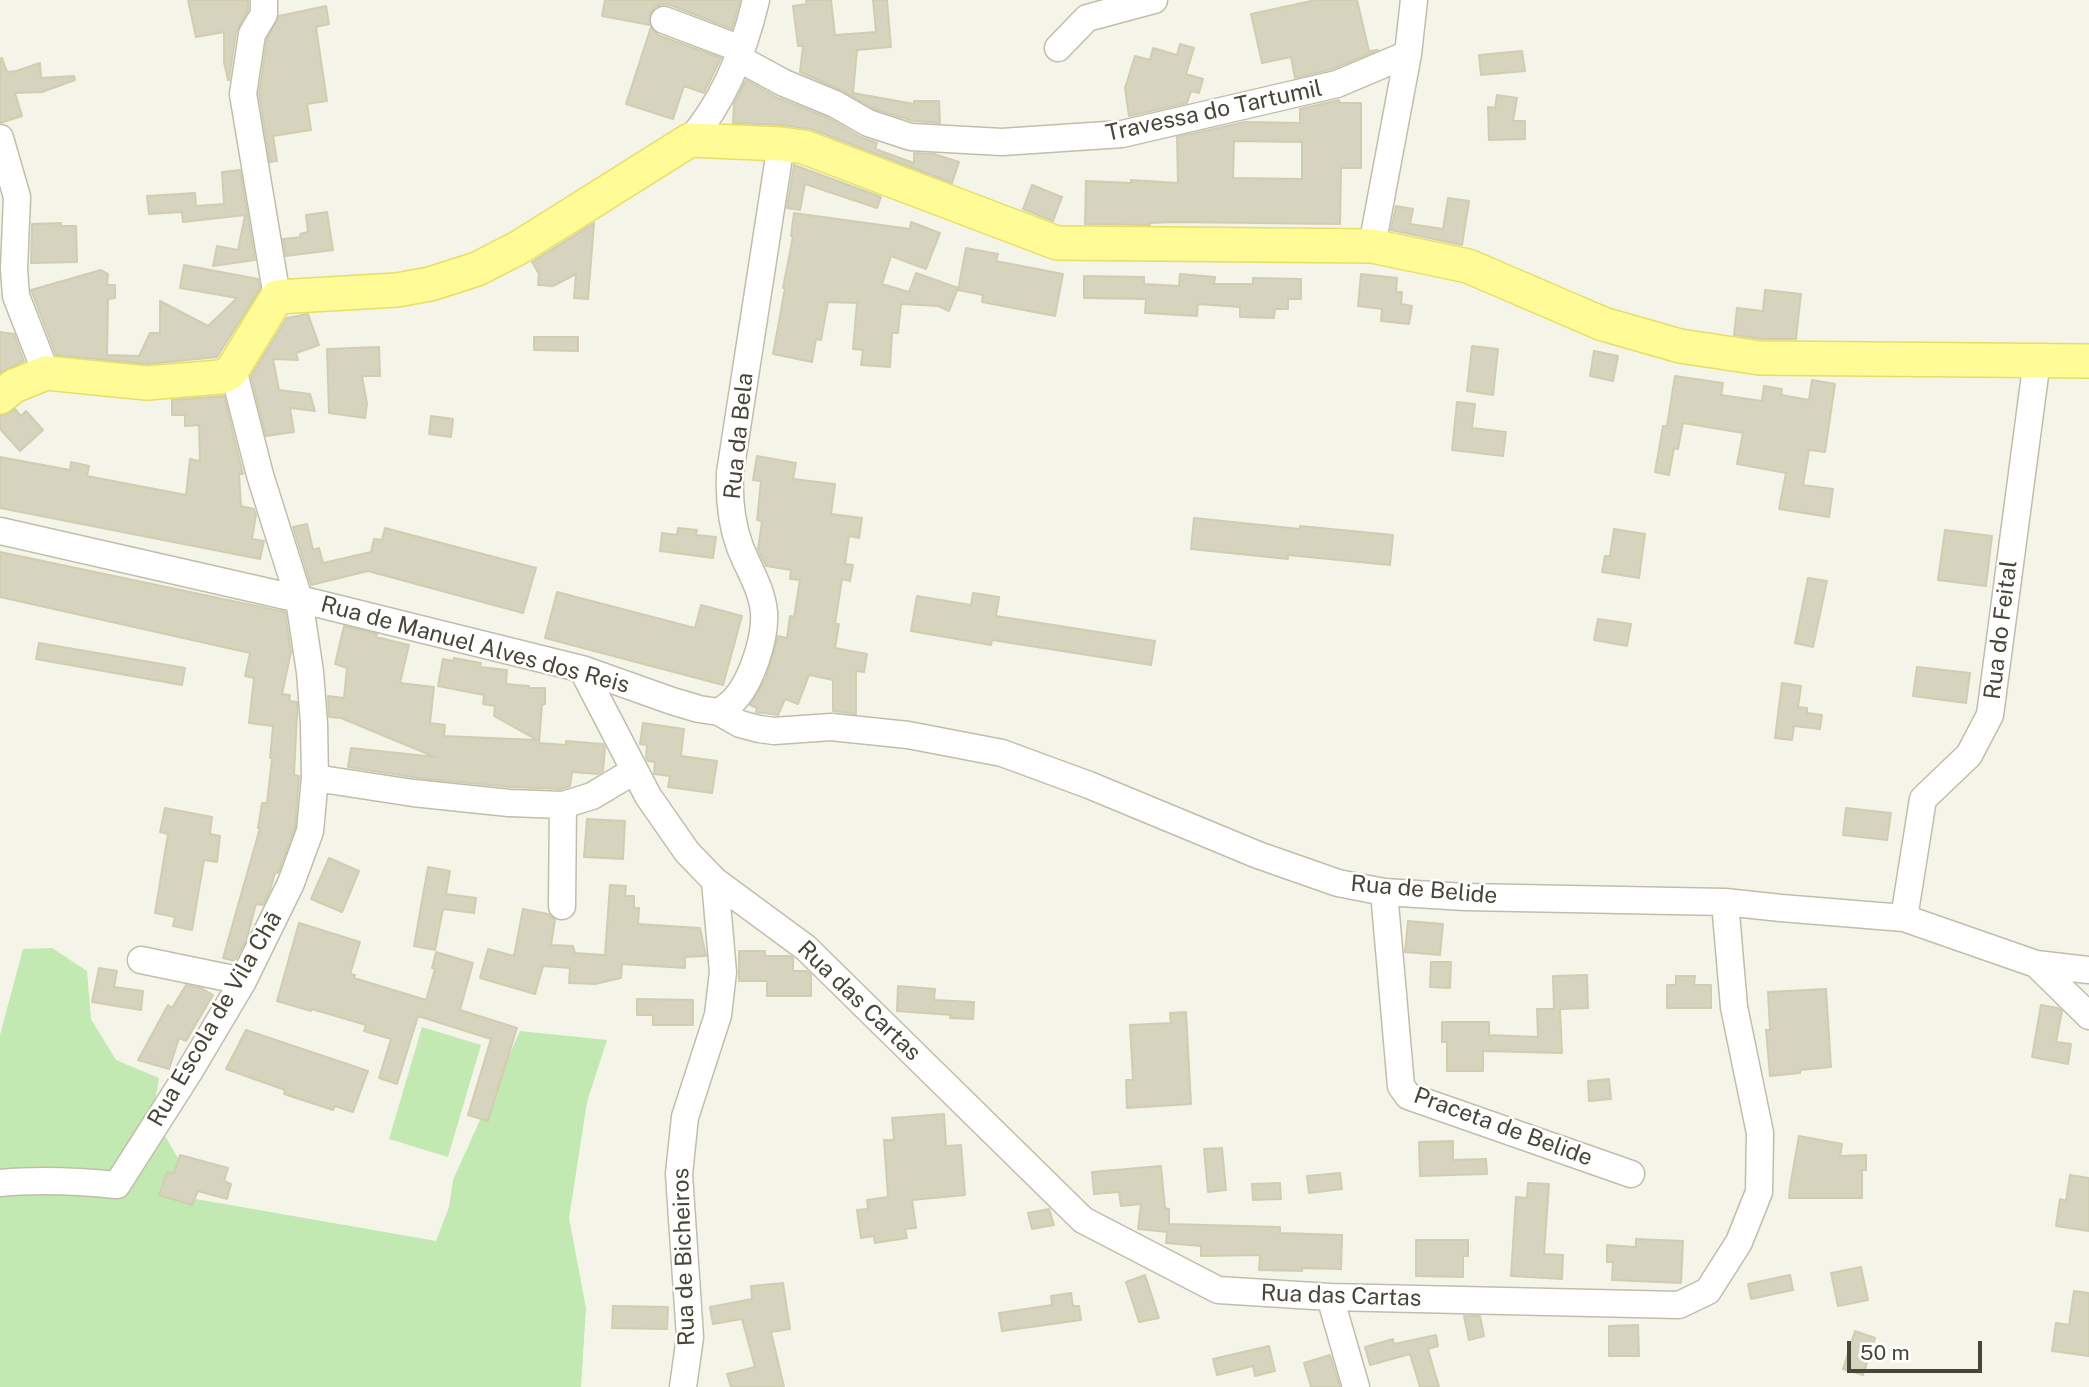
<!DOCTYPE html>
<meta charset="utf-8">
<style>
body{margin:0}
#map{position:relative;width:2089px;height:1387px;overflow:hidden;background:#f5f4e9;font-family:"Public Sans",sans-serif}
canvas{display:block}
.scale{position:absolute;left:1847px;top:1341px;width:135px;height:32px;box-sizing:border-box;border:4px solid #484637;border-top:0;padding-left:9px;font-size:21px;line-height:24px;white-space:nowrap;color:#484637;-webkit-text-stroke:5px #fff;paint-order:stroke}
</style>
<div id="map">
<canvas width="2089" height="1387"></canvas>
<div class="scale">50 m</div>
</div>
<script>
const ctx = document.querySelector('canvas').getContext('2d');
ctx.lineJoin = 'round';
function paint(path, color) { ctx.fillStyle = color; ctx.fill(path, 'evenodd'); }
function stroke(path, color, width, dash) { ctx.strokeStyle = color; ctx.lineWidth = width; ctx.lineCap = dash ? 'butt' : 'round'; ctx.setLineDash(dash || []); ctx.stroke(path); }
function drawText(font, color, halo, rows, align = 'center') {
  ctx.font = font + ' "Public Sans",sans-serif'; ctx.lineWidth = 5; ctx.setLineDash([]); ctx.textBaseline = 'middle'; ctx.strokeStyle = halo; ctx.fillStyle = color; for (const [text, x, y, turn = 0] of rows) {
    ctx.save(); ctx.translate(x, y); ctx.rotate((+turn || 0) * Math.PI / 180); ctx.textAlign = isNaN(turn) ? turn : align; if (halo) ctx.strokeText(text, 0, 0); ctx.fillText(text, 0, 0); ctx.restore();
  }
}
const green = new Path2D(`
 M52,948L87,971L91,1019L116,1060L159,1078L153,1115L179,1160L173,1195L436,1241L449,1207L453,1180L520,1031L607,1040L587,1102L569,1218L586,1308L581,1387H0V1035L23,949Z
 M422,1027L481,1045L448,1157L389,1139Z`);
const building = new Path2D(`
 M188,0H248V10L236,32L229,80H228L224,62V32L196,37Z
 M605,0H740L732,29L670,5L662,4L655,7L650,14V25L602,16Z
 M806,0H831L835,35L876,32L873,0H887L891,47L857,50L853,93L914,104V101H939L940,123L914,121L874,109L841,90L800,72L803,46H798L793,6L807,4Z
 M1316,0H1357L1369,51L1378,50L1332,69L1295,78L1291,57L1262,63L1251,14Z
 M326,6L329,24L316,27L327,101L307,104L311,130L273,136L277,161L270,162L259,94L267,39L279,16Z
 M651,27L658,35L721,58L704,93L684,86L673,119L626,104Z
 M1180,44L1194,48L1186,74L1203,79L1199,93L1191,91L1187,103L1129,116L1125,88L1135,56L1150,60L1153,48L1177,55Z
 M1522,51L1525,71L1481,75L1479,55Z
 M2,58L7,72L16,71L40,63L41,78L74,76L75,80L42,92L15,93L22,116L0,123V59Z
 M746,80L778,98L828,118L860,137L877,143L875,149L914,163V153L934,154L959,162L952,183L811,129L782,125L733,123L734,104Z
 M1497,95L1517,98L1513,121H1525V139L1489,140L1488,107L1495,108Z
 M1339,100L1340,103H1361V168H1341L1340,224L1175,222L1150,223V225L1085,224L1086,181L1131,183V180L1178,183L1177,137L1245,122L1300,123V109ZM1234,141L1302,142V179L1233,178Z
 M794,165L881,197L877,208L805,184L800,210L787,208Z
 M240,170L255,260L213,266L217,246L238,250L245,215L183,222L182,212L149,214L147,196L195,193L196,206L224,204L222,172Z
 M1032,185L1062,197L1053,221L1023,209Z
 M1448,198L1469,201L1462,245L1391,230L1396,206L1413,209L1410,224L1443,229Z
 M327,212L333,250L286,256L283,239L301,237L300,234L308,232L306,215Z
 M794,213L910,229L911,222L940,233L926,269L891,256L882,284L909,292L916,273L958,288L949,311L938,306L901,304L898,333H892L890,367L861,365L863,350L853,349L857,303L828,302L821,340L816,339L812,362L773,354L785,288H783L793,236H791Z
 M61,223V226H76L77,262L31,263L32,224Z
 M594,223L588,299L574,298L576,274L553,286L538,285L539,274L532,262Z
 M966,248L998,254L996,261L1063,274L1055,316L982,302L983,295L958,290Z
 M184,265L258,279L260,289L217,357L147,364L56,355L31,290L101,270L108,274L107,285H115V298L108,299L107,355L139,356L150,333H160V301L208,326L237,298L180,288Z
 M1180,274L1215,277L1214,284H1253V278L1301,279V299H1288V309H1275L1274,318L1240,317V307L1198,304L1197,316L1145,313L1146,299L1084,298V276L1144,277V284L1179,286Z
 M1361,274L1397,278L1396,292H1402L1401,304L1412,306L1409,324L1381,321L1382,309L1358,306Z
 M1765,290L1801,294L1796,339H1762L1734,335L1737,308L1763,311Z
 M308,314L319,345L296,353L298,360L273,359L279,390L310,394L315,411L290,408L294,432L266,436L251,376L287,318Z
 M0,332L14,334L24,361L0,373Z
 M534,337H578V351L534,350Z
 M1472,346L1498,349L1493,395L1467,391Z
 M379,347L380,376H362L367,404L365,418L329,413L327,349Z
 M1594,351L1618,356L1613,381L1590,376Z
 M1675,376L1723,383L1721,395L1762,401L1764,386L1782,389L1781,395L1809,400L1812,380L1835,384L1825,452L1809,450L1803,485L1833,489L1829,517L1779,509L1786,473L1737,464L1743,433L1683,423L1678,449L1674,448L1669,475L1655,472L1663,426H1667Z
 M224,396L243,474H239L241,506L254,509L256,515L252,539L264,541L260,559L0,508V457L70,470L71,462L89,466L87,476L186,495L190,459L200,461L199,425L185,426V415H172V400Z
 M1457,402L1475,404L1472,428L1506,432L1503,456L1452,450Z
 M15,409L21,416L26,411L43,430L20,451L0,429V416Z
 M431,416L453,419L451,437L429,434Z
 M757,456L796,463L793,479L835,484L831,514L862,518L859,538L849,536L845,564L853,565L850,581L842,579L835,624H839L835,648L867,654L864,672L856,671V714L833,711V680L809,675L798,704L785,699L778,715L756,712L757,708L750,705L766,678L778,636L787,638L790,616L794,617L800,580L790,579L791,570L766,566L758,549L762,521L757,520L761,481L753,480Z
 M1194,518L1300,529V526L1393,535L1390,565L1288,555V559L1191,549Z
 M307,524L313,550L319,548L323,563L371,552L374,539L382,540L385,528L536,568L523,613L368,571L311,585L293,527Z
 M678,528L697,530L696,535L716,537L713,558L660,551L662,533L677,535Z
 M1614,529L1645,534L1639,578L1602,572L1605,556H1610Z
 M1945,530L1992,536L1986,586L1938,580Z
 M0,552L285,612L291,652L282,694L290,695L289,701L297,702V714L294,775L299,776V777L295,828L278,873H275L270,890L263,905L256,904L247,938L235,961L223,958L260,828H258L262,803H267L272,758H270L273,726L249,723L254,678L245,676L250,653L0,597Z
 M1808,578L1827,581L1813,647L1795,643Z
 M557,592L695,628L701,605L742,616L723,685L545,638Z
 M973,593L999,597L996,616L1155,641L1151,665L992,640L991,645L911,631L917,596L971,605Z
 M1598,619L1631,624L1627,646L1594,640Z
 M344,626L377,634L376,637L409,645L400,683L434,687L430,723L445,725L444,736L537,740L494,716L495,706L483,704L484,695L438,686L443,659L453,661L454,658L481,663L480,667L507,670L506,684L529,686V688H545V704L542,705L539,743L566,745V741L603,744L605,748L603,771L598,774L572,772L570,786L561,789L510,787L418,778L348,767L351,748L435,757L341,718L329,717L328,696L344,698L347,668L335,664Z
 M39,643L185,668L182,685L36,659Z
 M1917,667L1970,673L1966,703L1913,696Z
 M1782,683L1801,686L1798,707L1807,708V713L1822,715L1820,729L1794,726L1792,740L1775,738Z
 M643,723L684,729L681,756L717,761L712,793L668,787L670,776L654,774L655,762L648,761L646,757L647,745L640,744Z
 M165,808L212,817L210,834L220,836L217,862L204,860L192,930L173,926L175,917L155,913L168,834L160,832Z
 M1846,808L1891,813L1887,840L1843,835Z
 M587,819L625,821L623,859L584,857Z
 M329,858L359,871L342,912L311,899Z
 M428,867L450,871L446,894L476,898L474,913L443,909L435,950L414,946Z
 M610,885L626,886L625,896H634V908H639L638,924L700,928L706,956L685,957V968L622,964L621,978L595,984L569,983L570,968L543,966L535,994L480,978L488,949L514,956L523,909L548,914L555,920L551,945L573,946L575,953L605,955Z
 M1408,921L1443,924L1440,955L1405,952Z
 M299,923L360,942L350,974L355,975L354,978L426,1000L435,969L432,968L436,952L473,963L460,1010L517,1028L488,1121L468,1115L491,1039L418,1016L397,1084L379,1078L391,1039L364,1031L366,1025L312,1009L311,1011L277,1001Z
 M739,951H765V956H790L793,958V971H807L811,975V996H767V981H739Z
 M1431,962H1451L1450,988L1430,987Z
 M99,968L117,971L114,987L143,991L141,1010L92,1002Z
 M1587,975L1588,1008L1560,1009L1562,1053L1483,1051V1071H1447V1042H1442V1022H1489V1035L1538,1037L1537,1009H1554L1553,976Z
 M1676,976H1695L1694,985H1711V1008H1667V985H1676Z
 M186,985L201,988L213,995L186,1041L179,1038L169,1069L138,1060L168,1005L172,1008Z
 M898,986L935,989L934,1000L974,1002L973,1019L950,1018L951,1015L897,1011Z
 M1826,989L1831,1067L1800,1070V1073L1770,1076L1766,1030H1770L1768,992Z
 M637,999L693,1000V1025H653V1015H637Z
 M2041,1005L2058,1008L2062,1011L2056,1042L2071,1044L2068,1064L2032,1057Z
 M1186,1012L1191,1104L1127,1108L1126,1080H1133L1130,1025L1171,1023L1170,1013Z
 M246,1030L368,1071L353,1112L335,1106L333,1110L284,1094L285,1090L226,1069Z
 M1609,1079L1611,1099L1589,1101L1588,1081Z
 M944,1114L946,1146L961,1145L965,1195L912,1200L916,1228L905,1229L907,1238L875,1243L874,1236L861,1238L857,1210L868,1209L867,1200L888,1197L884,1140H894L892,1118Z
 M1799,1136L1842,1144L1840,1156L1866,1155V1170H1862V1198H1789L1790,1187Z
 M1453,1141V1160L1486,1159L1487,1174L1420,1176L1419,1142Z
 M1222,1148L1226,1190L1208,1192L1204,1149Z
 M180,1155L228,1168L224,1181L231,1184L227,1199L198,1191L192,1205L159,1195L167,1172L174,1173Z
 M1161,1166L1165,1208L1169,1209V1224L1280,1227V1233L1342,1235L1341,1269L1302,1268V1271L1259,1270L1260,1255L1201,1256V1246L1166,1243L1167,1232L1138,1229L1141,1204L1121,1206L1119,1192L1094,1194L1092,1172Z
 M1340,1173L1342,1189L1309,1193L1307,1176Z
 M2070,1175L2089,1178V1231L2056,1226L2060,1199L2066,1201Z
 M1280,1183L1281,1199L1253,1200L1252,1184Z
 M1528,1183L1549,1184L1544,1254L1563,1255L1562,1279L1511,1276L1516,1197L1527,1198Z
 M1049,1209L1054,1225L1032,1229L1028,1213Z
 M1636,1239L1683,1241L1681,1283L1612,1280L1613,1262H1607V1245L1636,1247Z
 M1416,1240H1468V1256H1463V1277L1416,1276Z
 M1861,1267L1868,1300L1838,1306L1831,1273Z
 M1145,1275L1159,1318L1139,1322L1126,1282Z
 M1790,1275L1793,1290L1751,1299L1748,1284Z
 M783,1283L790,1329L771,1332L784,1387H731L727,1374L755,1367L742,1319L713,1324L710,1307L752,1299L751,1286Z
 M2074,1291L2089,1293V1356L2052,1351L2056,1323L2069,1325Z
 M1071,1293L1073,1306H1079L1081,1320L1002,1331L999,1313L1052,1305L1051,1296Z
 M613,1306L668,1307L667,1329L612,1328Z
 M1464,1316H1480L1484,1336L1469,1340Z
 M1638,1325L1639,1356H1609V1326Z
 M1855,1331L1875,1338L1863,1375L1843,1369Z
 M1436,1335L1438,1346L1428,1349L1439,1387H1420L1410,1354L1370,1365L1365,1347L1393,1339L1394,1344Z
 M1269,1346L1275,1371L1255,1376L1253,1366L1217,1375L1213,1359Z
 M1330,1355L1340,1387H1311L1304,1363Z`);
const minor = new Path2D(`
 M264,0V14L252,34L243,94L277,297
 M664,20L741,49
 M1058,48L1087,18L1154,0
 M738,58L784,83L835,104L868,123L911,137L1002,142L1122,134L1337,84L1408,54
 M0,138L17,197L14,269L16,296L46,373
 M690,140C725,100 744,51 756,0
 M1372,246L1408,54L1414,0
 M0,531L299,599L582,669L672,701L699,709L719,712L740,724L759,729L774,731L831,727L908,735L1002,753L1089,785L1258,855L1338,883L1384,892L1465,897L1725,902L1781,908L1904,918L2036,964L2089,1016
 M582,669L648,796L687,852L715,881L806,948L1083,1220L1218,1290L1330,1297L1679,1305L1708,1291L1739,1242L1759,1192L1760,1133L1734,1007L1725,902
 M719,712C723,709 728,706 732,702C751,684 766,638 764,612C762,589 748,568 740,547C731,523 729,498 730,473L781,144
 M315,778L413,793L509,803L563,805L592,796L634,771
 M1384,892L1401,1086L1408,1096L1631,1174
 M562,906L563,805
 M1904,918L1923,799L1969,755L1990,715L2037,360
 M141,960L243,981
 M2036,964L2089,970
 M0,1183C40,1179 78,1181 117,1185L189,1072L243,981L291,883L310,831L315,778L314,724L310,672L299,599L260,475L233,369
 M1330,1297L1356,1387
 M683,1387L690,1337L679,1174L685,1117L718,1015L723,972L715,881`);
const major = new Path2D(`
 M0,397L14,386L46,373L147,383L220,377L228,374L233,369L277,297L397,290L430,284L477,269L518,248L690,140L781,144L804,147L1057,243L1372,246L1468,266L1603,324L1680,346L1760,358L2089,361`);
const streetNames = [
 ["Travessa do Tartumil",1214,111,-12],
 ["Rua da Bela",739,436,-84],
 ["Rua do Feital",2001,630,-83],
 ["Rua de Manuel Alves dos Reis",475,645,15],
 ["Rua de Belide",1424,890,5],
 ["Rua das Cartas",859,1001,44],
 ["Rua Escola de Vila Chã",215,1019,-60],
 ["Praceta de Belide",1503,1127,20],
 ["Rua de Bicheiros",684,1257,-92],
 ["Rua das Cartas",1341,1296,2]
];
paint(green, '#c2e9b1');
paint(building, '#d6d3be');
stroke(building, '#d1cdb1', 2);
stroke(minor, '#c0beab', 29);
stroke(major, '#e6de66', 36);
stroke(minor, '#fff', 26);
stroke(major, '#fffb97', 33);
drawText('23px', '#484637', '#fff', streetNames);
</script>
